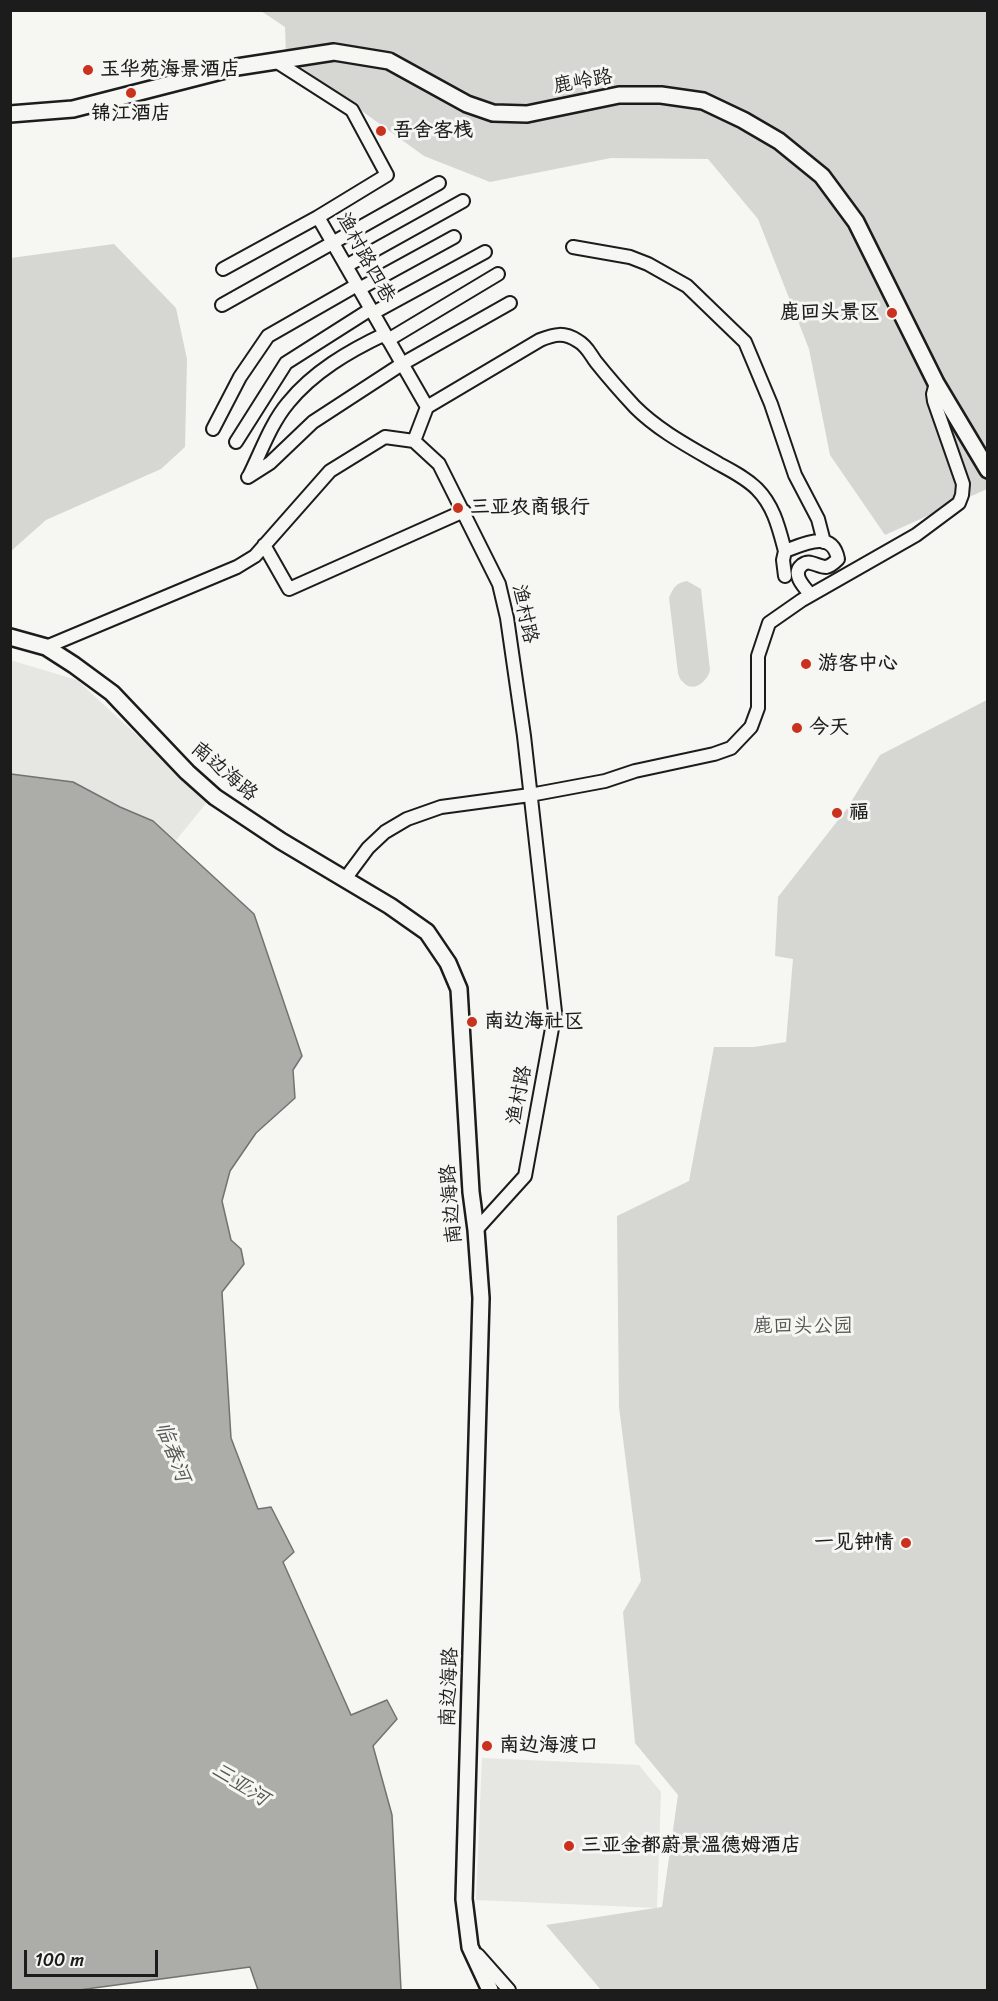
<!DOCTYPE html>
<meta charset="utf-8">
<style>
body{margin:0}
#map{position:relative;width:998px;height:2001px;overflow:hidden;background:#f6f6f2;font-family:Sriracha,sans-serif}
canvas{display:block}
.frame{position:absolute;inset:0;border:12px solid #1c1c1c;pointer-events:none}
.scale{position:absolute;left:24px;top:1950px;width:134px;height:27px;box-sizing:border-box;border:3px solid #1c1c1c;border-top:0;padding-left:8px;font-size:18px;line-height:21px;white-space:nowrap;color:#1c1c1c;-webkit-text-stroke:4px #f6f6f2;paint-order:stroke}
</style>
<div id="map">
<canvas width="998" height="2001"></canvas>
<div class="frame"></div>
<div class="scale">100 m</div>
</div>
<script>
const ctx = document.querySelector('canvas').getContext('2d');
ctx.lineJoin = 'round';
function paint(path, color) { ctx.fillStyle = color; ctx.fill(path, 'evenodd'); }
function stroke(path, color, width, dash) { ctx.strokeStyle = color; ctx.lineWidth = width; ctx.lineCap = dash ? 'butt' : 'round'; ctx.setLineDash(dash || []); ctx.stroke(path); }
function drawText(font, color, halo, rows, align = 'center') {
  ctx.font = font + ' Sriracha,"LXGW WenKai TC",sans-serif'; ctx.lineWidth = 6; ctx.setLineDash([]); ctx.textBaseline = 'middle'; ctx.strokeStyle = halo; ctx.fillStyle = color; for (const [text, x, y, turn = 0] of rows) {
    ctx.save(); ctx.translate(x, y); ctx.rotate((+turn || 0) * Math.PI / 180); ctx.textAlign = isNaN(turn) ? turn : align; if (halo) ctx.strokeText(text, 0, 0); ctx.fillText(text, 0, 0); ctx.restore();
  }
}
const built = new Path2D(`
 M10,660L77,680L208,801L173,844L11,776Z
 M482,1758L639,1765L661,1792L657,1908L476,1900Z`);
const green = new Path2D(`
 M261,11H987V489L885,535L830,455L809,349L758,219L708,159L611,158L490,182L424,156L286,56L285,27Z
 M114,244L176,308L187,359L185,447L161,469L46,520L11,551V258Z
 M687,581L701,589L710,670C708,681 693,694 683,682C680,680 679,676 678,673L669,598C673,588 676,583 687,581Z
 M987,700V1990H601L546,1925L662,1907L678,1795L635,1743L623,1612L641,1581L619,1407L617,1216L689,1181L714,1047H754L786,1042L793,959L775,956L778,897L846,810L880,755Z`);
const water = new Path2D(`
 M11,774L73,782L120,807L153,821L254,914L302,1056L293,1070L295,1098L256,1133L230,1171L222,1201L231,1240L241,1249L244,1264L222,1292L231,1438L258,1509L271,1507L294,1552L283,1562L351,1715L387,1700L397,1719L373,1746L392,1815L401,1990H258L250,1967L79,1990H11Z`);
const minor = new Path2D(`
 M274,60L352,110L387,175L318,217L427,407L414,441
 M573,247L630,257L648,264L687,286L745,342L771,404L795,475L818,519L824,542
 M346,266L463,201
 M223,269L318,217
 M359,289L454,237
 M222,305L439,183
 M373,313L485,252
 M388,340L498,274
 M427,407L540,340C555,334 564,332 578,341C587,346 590,354 596,362C608,377 622,393 635,407C659,431 690,447 719,464C732,471 746,478 757,489C774,506 779,529 785,551
 M213,429L240,377L268,336L357,285
 M236,442L286,363L371,309
 M249,476C261,452 271,423 288,403C313,372 349,351 385,334
 M248,477L270,463L313,422L402,364L510,303
 M264,545L289,589L464,511
 M785,576L783,560L785,551C804,544 832,529 838,559C835,562 831,566 826,567C821,567 816,564 811,563C808,562 805,563 802,565C791,574 804,587 811,595
 M46,647L237,567L255,556L330,471L385,437L414,441L439,464L499,584L507,618L524,736L555,1012L525,1176L476,1230
 M345,879L368,848L385,832L407,819L441,807L530,795L605,781L635,771L714,754L731,748L751,727L758,708V656L769,623L802,600L916,535L959,503L962,495L963,484L934,401L933,394L936,383
 M478,1955L509,1990`);
const major = new Path2D(`
 M10,114L73,109L237,67L334,52L389,61L467,104L493,113L527,114L619,95H661L703,101L743,120L779,141L822,176L856,222L936,383L988,470
 M10,637L46,647L74,665L112,693L187,772L215,797L281,841L390,906L427,932L448,963L459,989L471,1192L476,1230L481,1298L464,1899L470,1947L490,1990`);
const markers = [
 [88,70,6,"#c8321e"],
 [131,93,6,"#c8321e"],
 [381,131,6,"#c8321e"],
 [892,313,6,"#c8321e"],
 [458,508,6,"#c8321e"],
 [806,664,6,"#c8321e"],
 [797,728,6,"#c8321e"],
 [837,813,6,"#c8321e"],
 [472,1022,6,"#c8321e"],
 [906,1543,6,"#c8321e"],
 [487,1746,6,"#c8321e"],
 [569,1846,6,"#c8321e"]
];
const poiNames = [
 ["玉华苑海景酒店",100,70],
 ["锦江酒店",131,114,"center"],
 ["吾舍客栈",393,131],
 ["鹿回头景区",880,313,"right"],
 ["三亚农商银行",470,508],
 ["游客中心",818,664],
 ["今天",809,728],
 ["福",849,813],
 ["南边海社区",484,1022],
 ["一见钟情",894,1543,"right"],
 ["南边海渡口",499,1746],
 ["三亚金都蔚景温德姆酒店",581,1846]
];
const streetNames = [
 ["鹿岭路",583,82,-10],
 ["渔村路四巷",365,258,61],
 ["渔村路",524,614,78],
 ["南边海路",224,772,40],
 ["渔村路",520,1095,-79],
 ["南边海路",452,1204,-95],
 ["南边海路",450,1687,-88]
];
const parkNames = [
 ["鹿回头公园",803,1327]
];
const waterNames = [
 ["临春河",172,1452,69],
 ["三亚河",240,1785,32]
];
paint(built, '#e6e6e2');
paint(green, '#d6d6d2');
paint(water, '#acaca9');
stroke(water, '#727271', 1.5);
stroke(minor, '#1c1c1c', 16);
stroke(major, '#1c1c1c', 20);
stroke(minor, '#f6f6f2', 12);
stroke(major, '#f6f6f2', 15);
for (const [x, y, r, color] of markers) { const dot = new Path2D(); dot.arc(x, y, r, 0, 2 * Math.PI); ctx.fillStyle = color; ctx.fill(dot); stroke(dot, '#f6f6f2', 2); }
drawText('bold 20px', '#1c1c1c', '#f6f6f2', poiNames, 'left');
drawText('20px', '#1c1c1c', '#f6f6f2', streetNames);
drawText('20px', '#545453', '#f6f6f2', parkNames);
drawText('italic 21px', '#565654', '#f6f6f2', waterNames);
</script>
